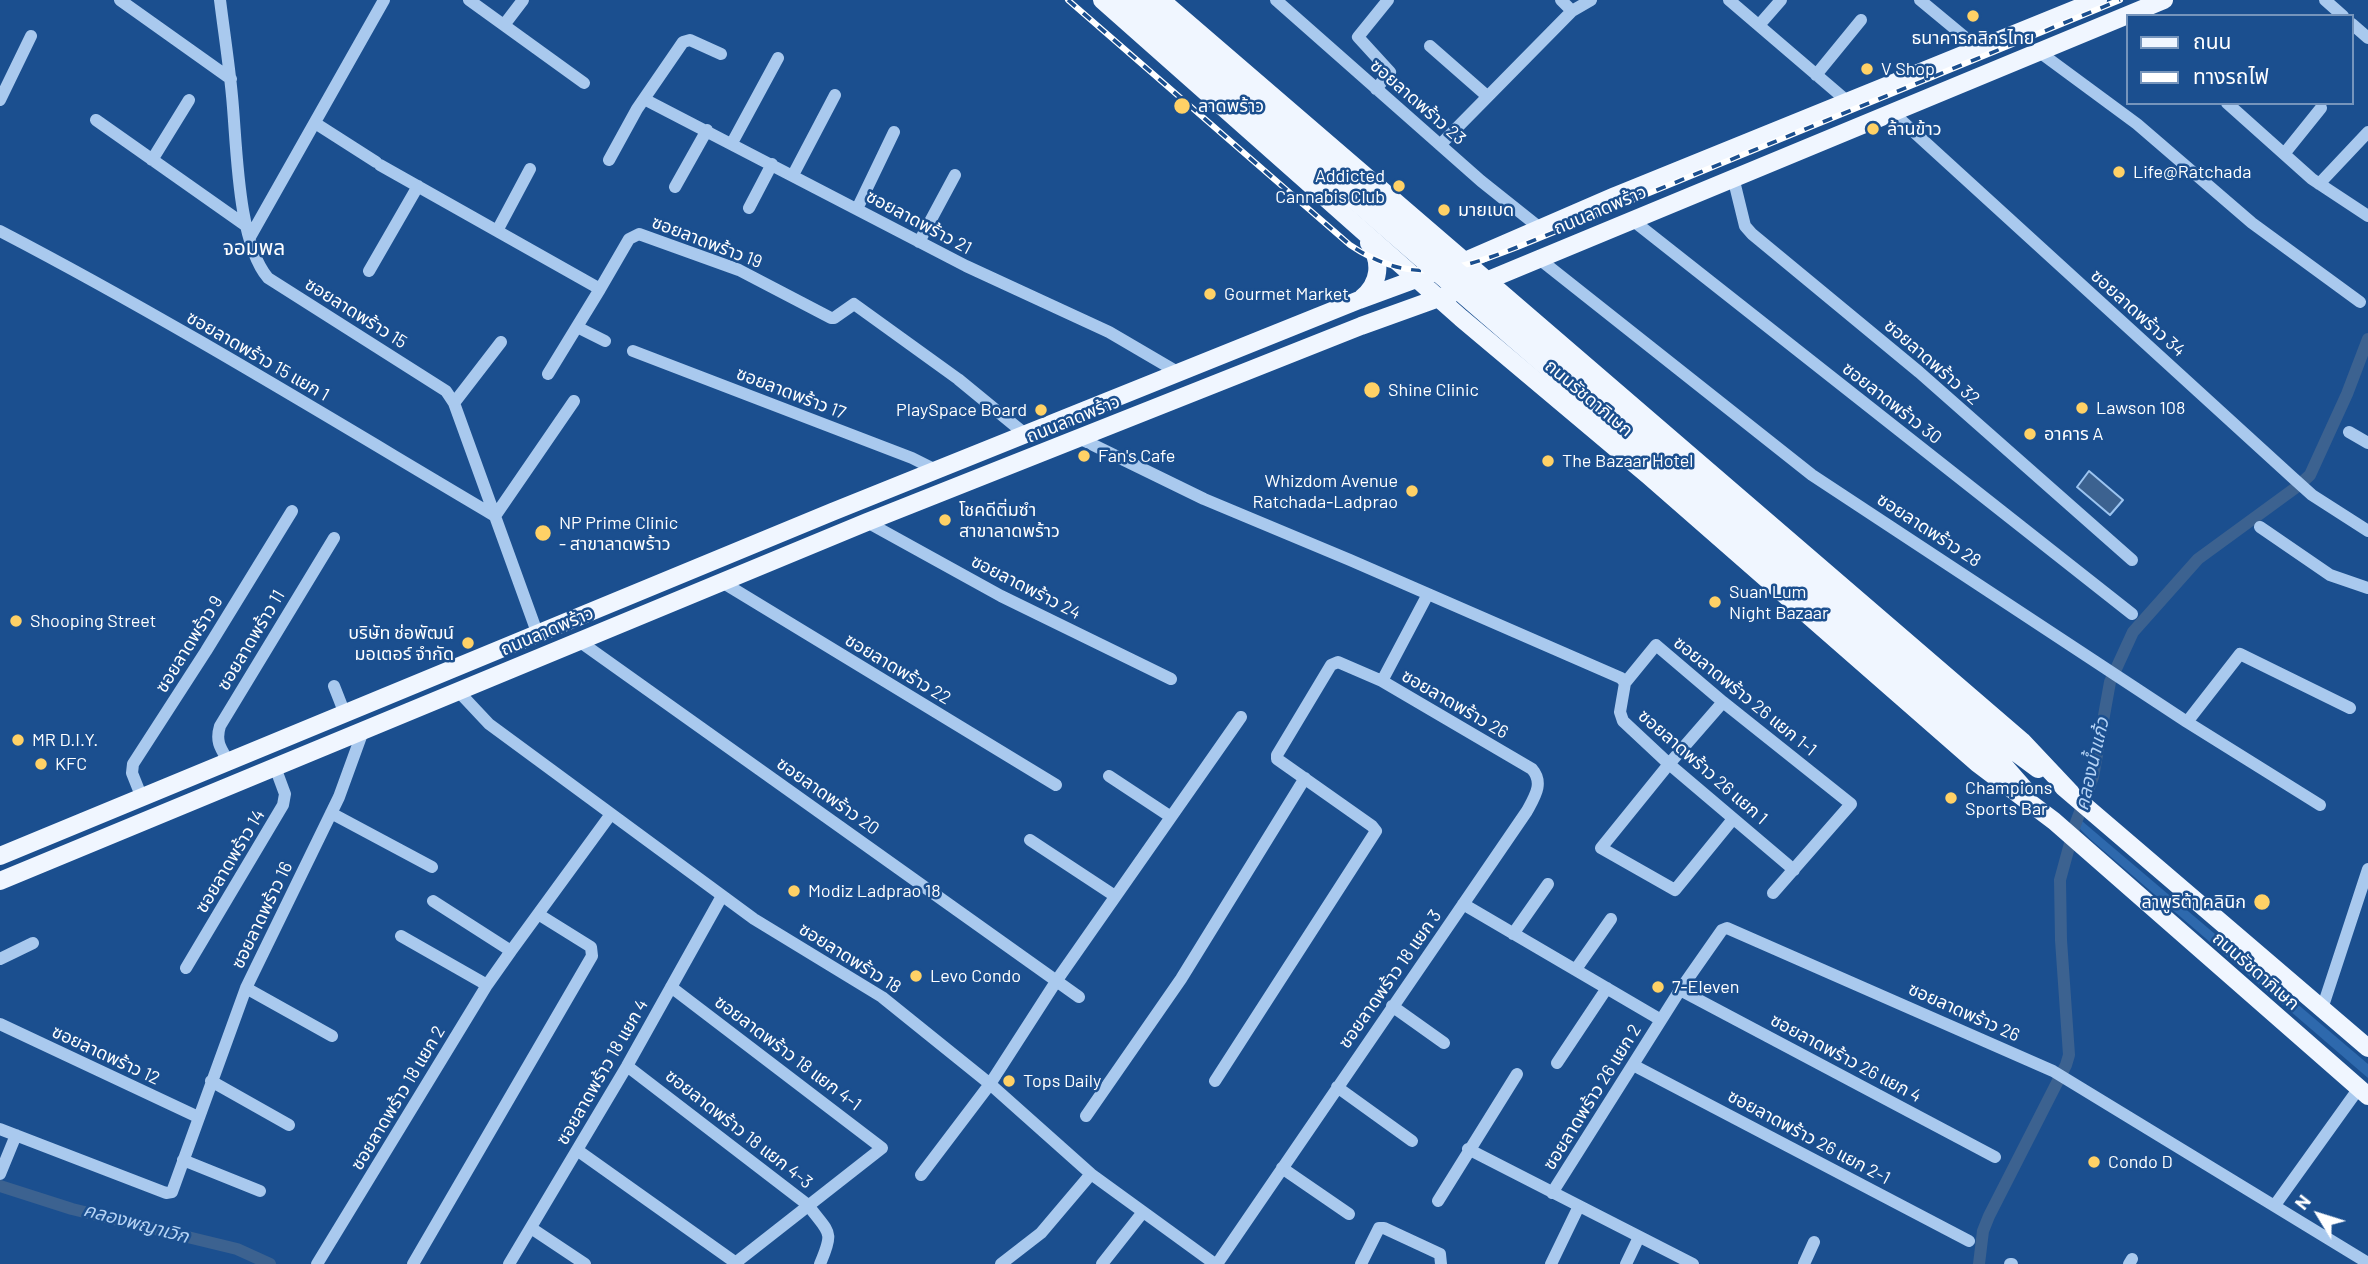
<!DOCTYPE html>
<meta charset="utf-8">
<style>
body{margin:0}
#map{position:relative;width:2368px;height:1264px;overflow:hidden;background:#1b4f8f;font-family:Barlow,"Noto Sans Thai",sans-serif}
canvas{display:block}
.legend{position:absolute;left:2126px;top:14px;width:228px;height:91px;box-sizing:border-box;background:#1b4f8f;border:2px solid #7695bc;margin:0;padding:9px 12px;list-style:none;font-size:21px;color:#fff}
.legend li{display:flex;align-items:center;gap:14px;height:35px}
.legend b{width:35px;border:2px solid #7695bc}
.north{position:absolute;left:2284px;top:1180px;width:70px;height:70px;-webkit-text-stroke:5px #1b4f8f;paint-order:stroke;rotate:308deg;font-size:19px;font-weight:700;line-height:28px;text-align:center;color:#fff}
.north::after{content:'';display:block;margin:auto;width:24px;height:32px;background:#fff;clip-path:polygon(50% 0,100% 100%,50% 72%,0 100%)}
</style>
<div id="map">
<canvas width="2368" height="1264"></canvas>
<ul class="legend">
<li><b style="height:9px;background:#f0f6ff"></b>ถนน</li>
<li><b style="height:9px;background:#fff"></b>ทางรถไฟ</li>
</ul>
<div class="north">N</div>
</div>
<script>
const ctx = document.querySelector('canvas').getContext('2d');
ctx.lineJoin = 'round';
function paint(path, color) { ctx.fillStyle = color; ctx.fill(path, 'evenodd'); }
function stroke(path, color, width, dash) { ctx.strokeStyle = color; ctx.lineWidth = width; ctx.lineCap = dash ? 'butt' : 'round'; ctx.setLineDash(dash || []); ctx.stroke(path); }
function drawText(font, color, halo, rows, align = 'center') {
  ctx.font = font + ' Barlow,"Noto Sans Thai",sans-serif'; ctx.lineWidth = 5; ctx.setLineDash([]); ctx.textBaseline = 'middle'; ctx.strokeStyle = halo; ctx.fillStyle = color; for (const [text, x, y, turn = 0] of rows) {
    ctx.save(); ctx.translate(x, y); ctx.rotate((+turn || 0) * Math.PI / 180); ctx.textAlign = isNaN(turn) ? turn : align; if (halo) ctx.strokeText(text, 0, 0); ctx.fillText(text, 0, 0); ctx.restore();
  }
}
const green = new Path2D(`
 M2082,821L2368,1064V1078L2090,839L2079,828Z`);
const water = new Path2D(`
 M2089,471L2123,500L2110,515L2077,487Z`);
const canal = new Path2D(`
 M0,1186L72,1209L237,1249L270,1264
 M1979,1264L1983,1231L1989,1216L2066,1065L2069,1055L2061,940L2060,880L2075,825L2093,777L2110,682L2133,632L2198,559L2298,486L2310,475L2347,394L2368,339`);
const minor = new Path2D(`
 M120,0L231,79
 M220,0C224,32 229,64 232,96C237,146 237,241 268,278L446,391L454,403L538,635
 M469,0L584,83
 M1276,0L1481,181L1540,228
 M1561,0L1572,11
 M1729,0L1847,101
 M1920,0L1978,48
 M2325,0L2343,16
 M1760,24L1781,0
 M2352,24L2368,38
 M504,25L523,0
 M1430,46L1487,96
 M2038,51L2137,124L2252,223L2360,302
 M1816,75L1861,20
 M1376,89L1390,72L1358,37L1388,0
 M644,99L966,266L1109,332L1179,373
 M0,100L31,36
 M2227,103L2312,179L2368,216
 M1892,112L2292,477L2312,495L2368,531
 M96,120L245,225
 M315,123L376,162
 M732,143L778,58
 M1440,145L1572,11L1591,0
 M2284,154L2321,108
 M152,160L189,100
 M609,160L637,109L683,42L690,40L721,54
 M380,165L600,289L629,239L639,234L739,270L831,318H834L854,304L958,379L1025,434
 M793,175L835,95
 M1733,177L1745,226L1752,234L1919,372L2132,560
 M2319,184L2368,132
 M675,187L707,130
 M749,208L772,164
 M857,209L894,132
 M1631,219L2132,614
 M0,231C169,319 331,419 495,516L574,401
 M497,231L530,169
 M250,237L384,0
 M919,242L955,175
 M1538,258L1812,475L2187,722L2320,805
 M369,271L418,186
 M577,327L605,341
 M633,351L912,458L936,470
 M548,374L600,289
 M454,403L501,342
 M2349,432L2368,443
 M1081,439L1204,499L1350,560L1621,678L1625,683L1620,712L1623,721L1669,764L1794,870
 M867,522L1001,596L1171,679
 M2260,527L2330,575L2368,588
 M722,582L1056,785
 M579,641L1079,997
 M1382,681L1428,594
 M1625,683L1656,645L1723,702L1851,804L1773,893
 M334,686L345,714
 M458,691L489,724L754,919L882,997L990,1084L1091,1174L1215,1264
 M1723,702L1669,764L1601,848L1675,890L1733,819
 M2187,722L2240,654L2350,708
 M229,762C221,749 215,742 220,726L334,538
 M1109,776L1171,817
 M142,798L132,773L133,764L206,651L292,511
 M331,813L432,867
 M1030,840L1115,896
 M433,901L511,951L611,814
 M1463,904L1661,1020
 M1513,934L1548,884
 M401,936L487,985
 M0,959L33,943
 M186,968L283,805L285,794L275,767
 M1576,969L1611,919
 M671,987L882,1148L734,1264
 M246,988L332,1036
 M1680,990L1995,1157
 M1392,1006L1444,1043
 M2322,1009L2368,869
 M0,1024L198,1117
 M1557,1063L1607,988
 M1633,1065L1969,1241
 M627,1066L808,1205C829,1234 835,1229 820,1264
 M211,1081L289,1125
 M1215,1081L1376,831L1372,826L1277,759V755L1331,665L1338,662L1382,681L1532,769C1544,783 1535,796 1527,811L1217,1264
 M1337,1087L1412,1141
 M1086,1116L1181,979L1305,778
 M0,1129L166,1193L172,1192L246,988L339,797L363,731
 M1468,1149L1693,1264
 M577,1150L736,1263
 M183,1160L260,1191
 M1282,1168L1349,1214
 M0,1174L16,1135
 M921,1175L990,1084L1057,980L1241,717
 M1552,1193L1680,990L1722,930L1727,928L2053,1071L2368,1263
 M1438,1201L1517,1074
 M2275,1205L2359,1088
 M531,1228L585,1264
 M317,1264L487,985L511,951
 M413,1264L592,956L591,947L538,914
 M509,1264L627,1066L722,896
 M1001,1264L1041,1233L1091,1174
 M1102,1264L1143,1212
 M1361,1264L1379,1228H1384L1440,1254L1441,1264
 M1551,1264L1579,1206
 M1626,1264L1639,1237
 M1804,1264L1814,1242
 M2010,1264H2012
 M2129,1264L2132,1259`);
const major = new Path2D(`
 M1102,0L1461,318L1649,476L1977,763L2054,821L2368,1096
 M1161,0L2022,741L2071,793
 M1362,298C1380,283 1382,262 1369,243
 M1938,686L2011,749L2038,769
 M1927,697L2000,761L2028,793
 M2063,787L2368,1048
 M0,856L832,512L1359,300L1465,261L1615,196L2098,0
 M0,881L867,522L1361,326L1486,281L2164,0`);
const rail = new Path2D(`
 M1068,0L1350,245C1411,286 1456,271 1520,246L2120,0`);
const majorBridge = new Path2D(`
 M1123,0L1927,697
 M1143,0L1938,686`);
const markers = [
 [1973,16,7,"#ffd166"],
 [1867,69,7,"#ffd166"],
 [1182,106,9,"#ffd166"],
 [1873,129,7,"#ffd166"],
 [2119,172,7,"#ffd166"],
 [1399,186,7,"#ffd166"],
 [1444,210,7,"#ffd166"],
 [1210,294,7,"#ffd166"],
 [1372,390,9,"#ffd166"],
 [2082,408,7,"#ffd166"],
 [1041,410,7,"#ffd166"],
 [2030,434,7,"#ffd166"],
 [1084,456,7,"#ffd166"],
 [1548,461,7,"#ffd166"],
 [1412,491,7,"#ffd166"],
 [945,520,7,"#ffd166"],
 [543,533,9,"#ffd166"],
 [1715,602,7,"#ffd166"],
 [16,621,7,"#ffd166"],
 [468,643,7,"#ffd166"],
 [18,740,7,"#ffd166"],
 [41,764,7,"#ffd166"],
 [1951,798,7,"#ffd166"],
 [794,891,7,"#ffd166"],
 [2262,902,9,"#ffd166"],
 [916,976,7,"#ffd166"],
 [1658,987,7,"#ffd166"],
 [1009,1081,7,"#ffd166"],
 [2094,1162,7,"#ffd166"]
];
const poiNames = [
 ["ธนาคารกสิกรไทย",1973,38,"center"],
 ["V Shop",1881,69],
 ["ลาดพร้าว",1198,106],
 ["ล้านข้าว",1887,129],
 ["Life@Ratchada",2133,172],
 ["Addicted",1385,176,"right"],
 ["Cannabis Club",1385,197,"right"],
 ["มายเบด",1458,210],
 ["Gourmet Market",1224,294],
 ["Shine Clinic",1388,390],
 ["Lawson 108",2096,408],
 ["PlaySpace Board",1027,410,"right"],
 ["อาคาร A",2044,434],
 ["Fan's Cafe",1098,456],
 ["The Bazaar Hotel",1562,461],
 ["Whizdom Avenue",1398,481,"right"],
 ["Ratchada-Ladprao",1398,502,"right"],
 ["โชคดีติ่มซำ",959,510],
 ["สาขาลาดพร้าว",959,531],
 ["NP Prime Clinic",559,523],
 ["- สาขาลาดพร้าว",559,544],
 ["Suan Lum",1729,592],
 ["Night Bazaar",1729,613],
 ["Shooping Street",30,621],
 ["บริษัท ช่อพัฒน์",454,633,"right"],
 ["มอเตอร์ จำกัด",454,654,"right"],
 ["MR D.I.Y.",32,740],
 ["KFC",55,764],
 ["Champions",1965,788],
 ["Sports Bar",1965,809],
 ["Modiz Ladprao 18",808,891],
 ["ลาพูริต้า คลินิก",2246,902,"right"],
 ["Levo Condo",930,976],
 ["7-Eleven",1672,987],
 ["Tops Daily",1023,1081],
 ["Condo D",2108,1162]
];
const streetNames = [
 ["ซอยลาดพร้าว 23",1418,102,41],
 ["ถนนลาดพร้าว",1600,210,-23],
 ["ซอยลาดพร้าว 21",919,222,28],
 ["ซอยลาดพร้าว 19",707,242,21],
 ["ซอยลาดพร้าว 15",356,313,32],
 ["ซอยลาดพร้าว 34",2138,313,42],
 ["ซอยลาดพร้าว 15 แยก 1",258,356,30],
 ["ซอยลาดพร้าว 32",1932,362,41],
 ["ซอยลาดพร้าว 17",791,393,21],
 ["ถนนรัชดาภิเษก",1589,398,40],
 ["ซอยลาดพร้าว 30",1892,403,38],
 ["ถนนลาดพร้าว",1073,419,-22],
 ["ซอยลาดพร้าว 28",1929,530,33],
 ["ซอยลาดพร้าว 24",1026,587,27],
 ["ถนนลาดพร้าว",547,631,-23],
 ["ซอยลาดพร้าว 11",251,640,-59],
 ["ซอยลาดพร้าว 9",189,644,-58],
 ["ซอยลาดพร้าว 22",898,669,31],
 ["ซอยลาดพร้าว 26 แยก 1-1",1745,696,39],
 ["ซอยลาดพร้าว 26",1455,704,30],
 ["ซอยลาดพร้าว 26 แยก 1",1703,767,41],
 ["ซอยลาดพร้าว 20",828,796,35],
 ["ซอยลาดพร้าว 14",230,861,-59],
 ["ซอยลาดพร้าว 16",262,915,-64],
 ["ซอยลาดพร้าว 18",850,958,32],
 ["ถนนรัชดาภิเษก",2256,971,41],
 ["ซอยลาดพร้าว 18 แยก 3",1390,979,-55],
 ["ซอยลาดพร้าว 26",1964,1012,24],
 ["ซอยลาดพร้าว 18 แยก 4-1",788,1053,37],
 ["ซอยลาดพร้าว 12",106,1055,25],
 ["ซอยลาดพร้าว 26 แยก 4",1846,1058,28],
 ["ซอยลาดพร้าว 18 แยก 4",602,1072,-60],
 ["ซอยลาดพร้าว 26 แยก 2",1592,1097,-58],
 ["ซอยลาดพร้าว 18 แยก 2",398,1098,-59],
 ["ซอยลาดพร้าว 18 แยก 4-3",739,1129,38],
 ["ซอยลาดพร้าว 26 แยก 2-1",1809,1137,28]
];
const waterNames = [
 ["คลองน้ำแก้ว",2092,764,-77],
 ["คลองพญาเวิก",136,1223,15]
];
const quarterNames = [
 ["จอมพล",254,248]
];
paint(green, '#2e69ad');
paint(water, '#3c6290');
stroke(water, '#9cc4f0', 2);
stroke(canal, '#3c6290', 12);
stroke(minor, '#a9c9ee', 12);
stroke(major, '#f0f6ff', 18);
stroke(rail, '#fff', 6);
stroke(rail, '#1b4f8f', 3.5, [10]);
stroke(majorBridge, '#f0f6ff', 18);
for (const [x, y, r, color] of markers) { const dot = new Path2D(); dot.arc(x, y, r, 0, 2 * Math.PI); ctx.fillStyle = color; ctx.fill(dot); stroke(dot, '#1b4f8f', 2.5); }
drawText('18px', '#fff', '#1b4f8f', poiNames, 'left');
drawText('18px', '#fff', '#1b4f8f', streetNames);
drawText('italic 19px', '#b5d3f5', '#1b4f8f', waterNames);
drawText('21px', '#fff', '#1b4f8f', quarterNames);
</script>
